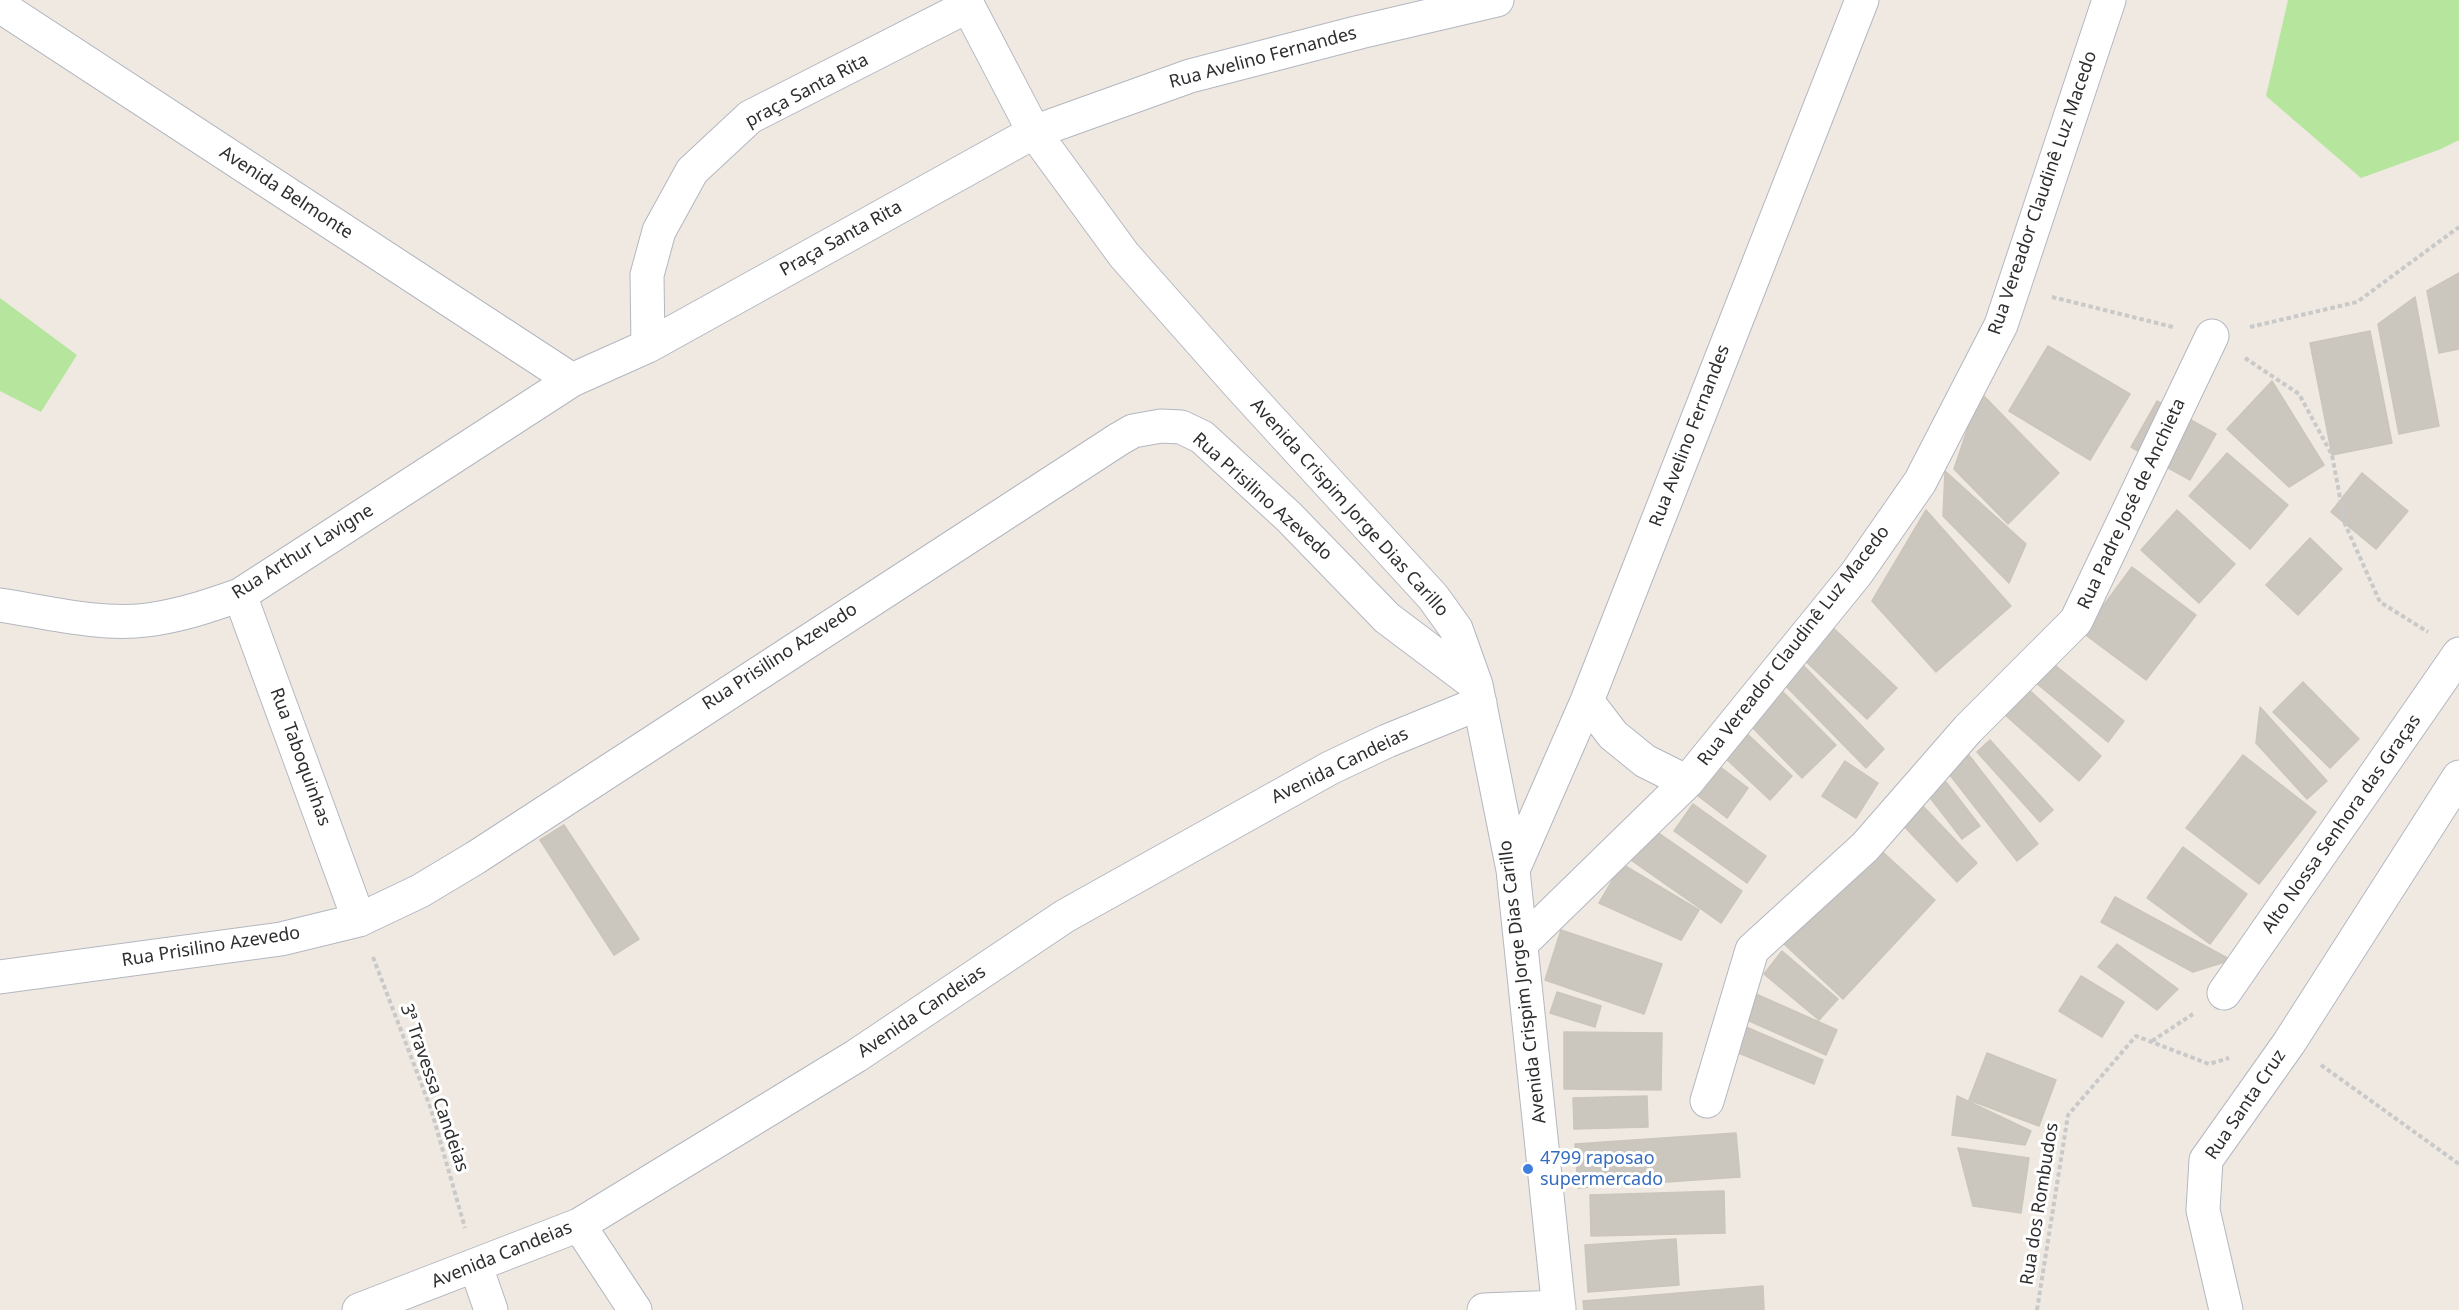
<!DOCTYPE html>
<meta charset="utf-8">
<style>
body{margin:0}
canvas{display:block;background:#efe9e1}
</style>
<canvas width="2459" height="1310"></canvas>
<script>
const ctx = document.querySelector('canvas').getContext('2d');
ctx.lineJoin = 'round';
function paint(path, color) { ctx.fillStyle = color; ctx.fill(path, 'evenodd'); }
function stroke(path, color, width, dash) { ctx.strokeStyle = color; ctx.lineWidth = width; ctx.lineCap = dash ? 'butt' : 'round'; ctx.setLineDash(dash || []); ctx.stroke(path); }
function drawText(font, color, halo, rows, align = 'center') {
  ctx.font = font + ' "Noto Sans",sans-serif'; ctx.lineWidth = 6; ctx.setLineDash([]); ctx.textBaseline = 'middle'; ctx.strokeStyle = halo; ctx.fillStyle = color; for (const [text, x, y, turn = 0] of rows) {
    ctx.save(); ctx.translate(x, y); ctx.rotate((+turn || 0) * Math.PI / 180); ctx.textAlign = isNaN(turn) ? turn : align; if (halo) ctx.strokeText(text, 0, 0); ctx.fillText(text, 0, 0); ctx.restore();
  }
}
const green = new Path2D(`
 M2288,0H2459V140L2441,149L2361,178L2266,96Z
 M0,298L77,355L41,412L0,391Z`);
const building = new Path2D(`
 M2459,273V349L2439,353L2427,291Z
 M2415,297L2439,426L2399,434L2378,324Z
 M2370,331L2392,443L2332,455L2310,343Z
 M2048,346L2130,394L2090,460L2009,411Z
 M2272,381L2324,465L2289,487L2227,429Z
 M1980,392L2059,473L2008,524L1954,469Z
 M2157,401L2216,434L2190,480L2131,447Z
 M2227,453L2288,505L2250,549L2189,496Z
 M1945,471L2026,544L2009,583L1943,516Z
 M2362,473L2408,511L2376,549L2331,512Z
 M1926,510L2011,606L1936,672L1872,601Z
 M2177,510L2235,564L2199,603L2141,550Z
 M2310,538L2342,569L2298,615L2266,585Z
 M2132,567L2196,615L2146,680L2083,633Z
 M1829,624L1897,688L1867,719L1799,655Z
 M2045,657L2124,721L2108,742L2036,683Z
 M1798,660L1884,749L1866,768L1778,678Z
 M2303,682L2359,739L2330,768L2273,712Z
 M1778,687L1836,745L1802,778L1745,720Z
 M2026,687L2101,756L2079,781L2003,713Z
 M2260,707L2327,781L2307,799L2256,743Z
 M1742,729L1792,776L1770,800L1720,753Z
 M1990,740L2053,810L2040,822L1977,752Z
 M1968,754L2038,844L2017,861L1946,770Z
 M2243,755L2316,812L2259,884L2186,828Z
 M1711,760L1748,788L1727,818L1689,789Z
 M1845,761L1878,783L1856,818L1822,796Z
 M1946,782L1980,826L1962,839L1928,795Z
 M1920,803L1977,863L1957,882L1900,822Z
 M1693,804L1766,856L1747,883L1674,831Z
 M564,825L639,939L614,955L540,840Z
 M1650,827L1742,891L1721,923L1628,858Z
 M1874,844L1935,900L1843,999L1782,942Z
 M2183,847L2247,894L2210,944L2147,898Z
 M1622,864L1699,910L1681,940L1599,903Z
 M2115,897L2231,960L2193,972L2101,922Z
 M1561,930L1662,964L1644,1014L1545,980Z
 M2117,944L2178,989L2157,1010L2098,967Z
 M1782,951L1838,999L1819,1020L1764,974Z
 M2081,976L2124,1002L2102,1037L2059,1011Z
 M1557,992L1601,1006L1595,1027L1550,1013Z
 M1756,994L1837,1030L1826,1055L1738,1016Z
 M1739,1024L1823,1060L1814,1084L1729,1049Z
 M1564,1032L1662,1033L1661,1090L1564,1089Z
 M1987,1053L2056,1080L2039,1126L1969,1100Z
 M1647,1096L1648,1127L1574,1129L1573,1098Z
 M1957,1096L2031,1131L2025,1145L1952,1135Z
 M1736,1133L1740,1177L1578,1188L1575,1144Z
 M1958,1148L2029,1158L2021,1213L1973,1206Z
 M1724,1191L1725,1233L1591,1236L1590,1195Z
 M1676,1239L1679,1285L1588,1292L1585,1245Z
 M1763,1286L1764,1310H1584L1583,1301Z`);
const path = new Path2D(`
 M2052,297L2173,327
 M2250,327L2357,302L2459,227
 M2245,358L2299,394L2332,455L2345,524L2380,602L2428,632
 M373,957L431,1109L465,1228
 M2152,1041L2193,1014
 M2321,1065L2459,1164
 M2037,1310L2068,1115L2136,1036L2209,1064L2229,1058`);
const minor = new Path2D(`
 M965,0L1034,132L1124,255L1239,385L1433,597L1456,629L1476,685L1513,870L1559,1310
 M0,6L572,380
 M648,346L647,275L659,231L692,171L750,117L968,6
 M240,595L359,920
 M0,605C47,612 99,626 147,620C179,616 209,606 240,595L572,380L648,346L1034,132L1190,76L1360,32L1497,0
 M1587,701L1613,735L1645,761L1687,782
 M1513,870L1587,701L1862,0
 M1523,942L1687,782L1856,574L1920,482L2001,325L2109,0
 M0,977L281,939L359,920L420,891L475,858L1119,439L1133,431L1161,426L1181,427L1202,437L1289,517L1387,618L1476,685
 M2224,993L2459,654
 M1707,1101L1752,950L1865,847L1968,729L2076,621L2212,336
 M579,1225L635,1310
 M476,1267L491,1310
 M359,1310L579,1225L856,1056L1065,916L1330,768L1387,741L1480,703
 M1484,1310L1559,1307
 M2226,1310L2203,1210L2206,1160L2289,1043L2459,777`);
const markers = [
 [1528,1169,6,"#3f7fe0"]
];
const streetNames = [
 ["Rua Avelino Fernandes",1263,58,-15],
 ["praça Santa Rita",807,91,-28],
 ["Avenida Belmonte",286,193,33],
 ["Rua Vereador Claudinê Luz Macedo",2043,193,-71],
 ["Praça Santa Rita",841,239,-29],
 ["Rua Avelino Fernandes",1690,436,-69],
 ["Rua Prisilino Azevedo",1262,497,42],
 ["Rua Padre José de Anchieta",2132,504,-65],
 ["Avenida Crispim Jorge Dias Carillo",1349,508,48],
 ["Rua Arthur Lavigne",303,552,-32],
 ["Rua Vereador Claudinê Luz Macedo",1794,646,-52],
 ["Rua Prisilino Azevedo",780,657,-33],
 ["Rua Taboquinhas",300,757,70],
 ["Avenida Candeias",1340,766,-26],
 ["Alto Nossa Senhora das Graças",2342,824,-55],
 ["Rua Prisilino Azevedo",211,947,-9],
 ["Avenida Crispim Jorge Dias Carillo",1523,982,-97],
 ["Avenida Candeias",922,1012,-34],
 ["3ª Travessa Candeias",434,1088,71],
 ["Rua Santa Cruz",2246,1105,-56],
 ["Rua dos Rombudos",2040,1204,-81],
 ["Avenida Candeias",502,1255,-22]
];
const shopNames = [
 ["4799 raposao",1540,1159],
 ["supermercado",1540,1180]
];
paint(green, '#b6e59e');
paint(building, '#cbc7bf');
stroke(building, '#cbc5ba', 1.5);
stroke(minor, '#b4b7c1', 35);
stroke(path, '#c9c9c9', 4, [4.5, 3]);
stroke(minor, '#fff', 33);
for (const [x, y, r, color] of markers) { const dot = new Path2D(); dot.arc(x, y, r, 0, 2 * Math.PI); ctx.fillStyle = color; ctx.fill(dot); stroke(dot, '#fff', 2); }
drawText('18px', '#2e2e2e', '#fff', streetNames);
drawText('18px', '#366cbe', '#fff', shopNames, 'left');
</script>
